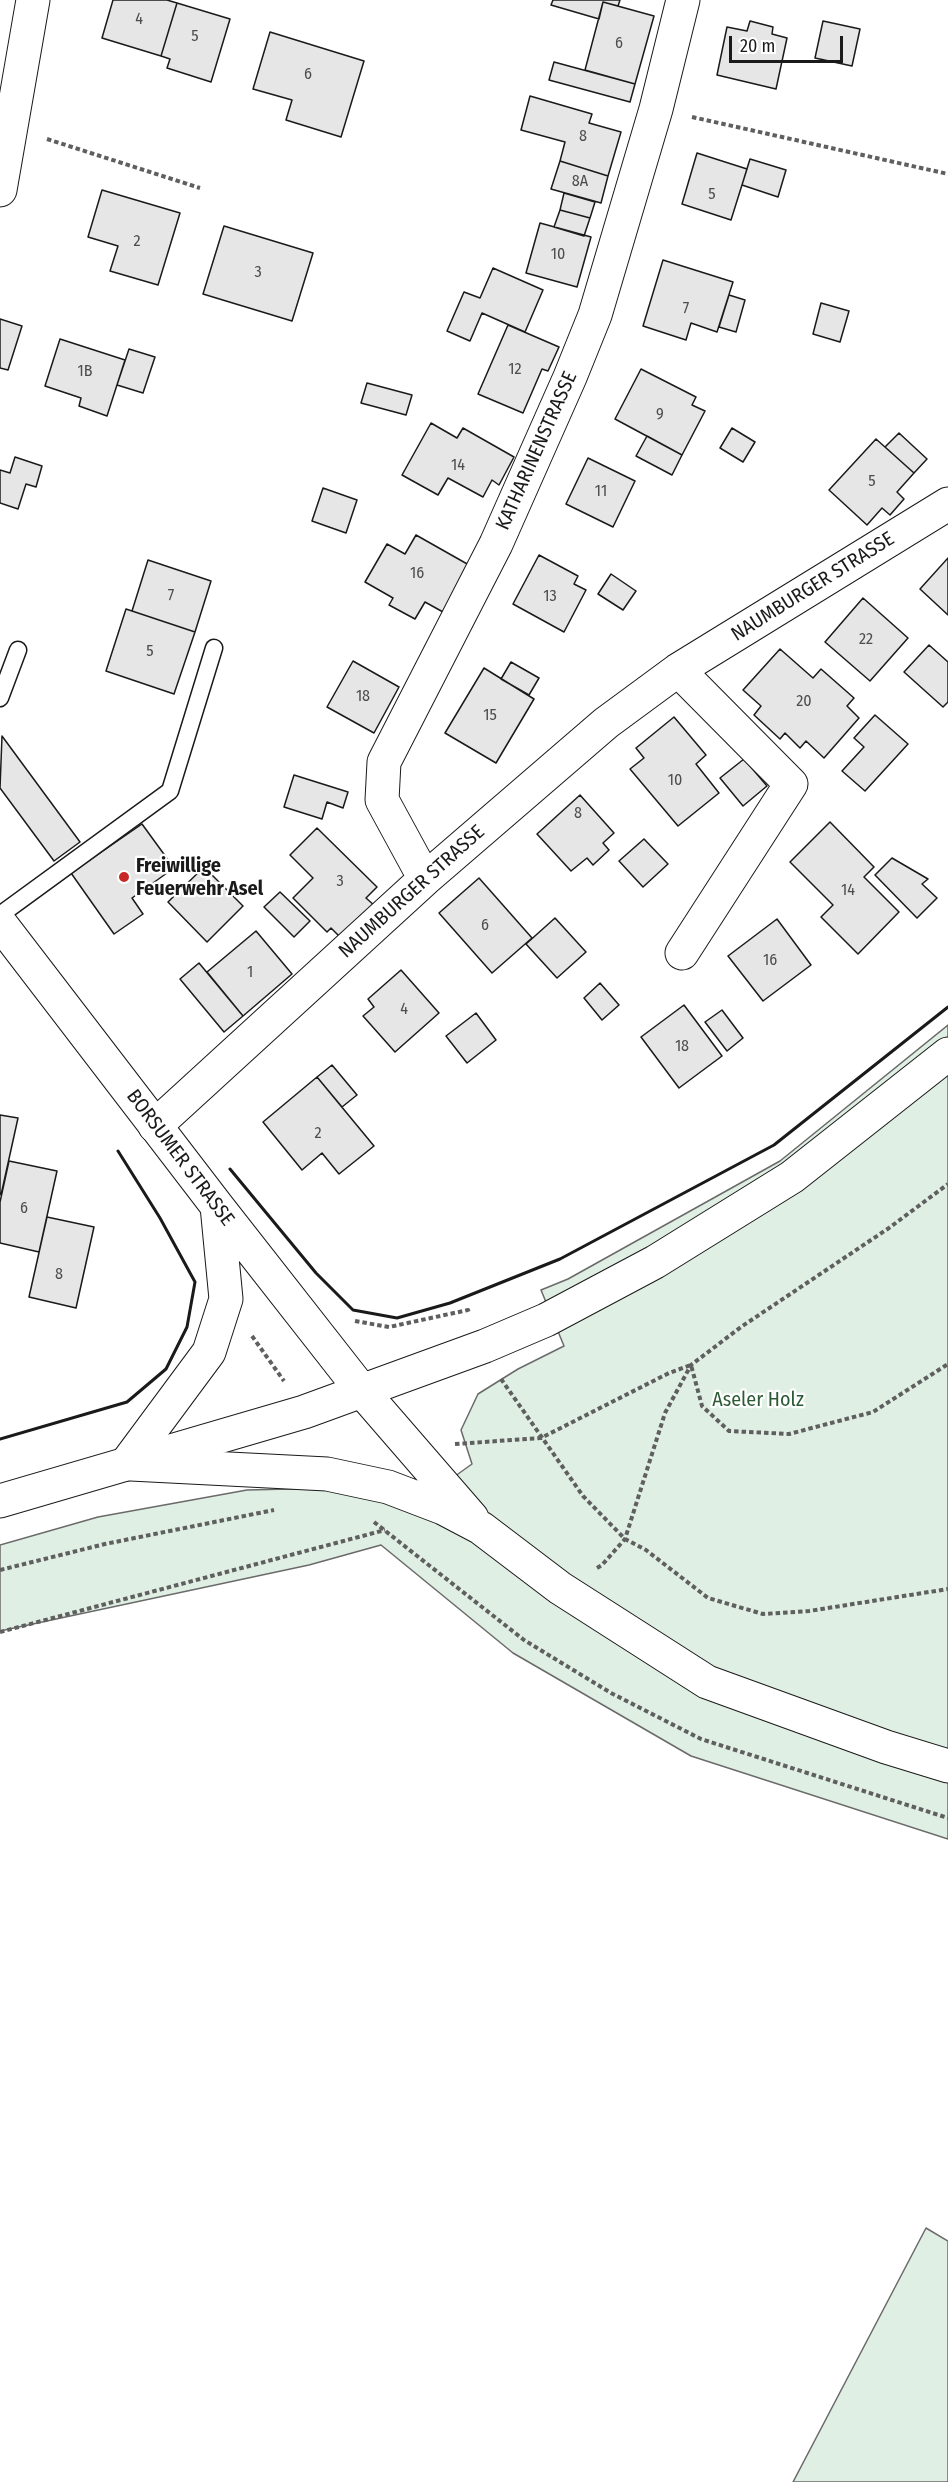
<!DOCTYPE html>
<style>
body{margin:0}
#map{position:relative;width:948px;height:2482px;overflow:hidden;background:#fff;font-family:"Fira Sans Condensed",sans-serif}
canvas{display:block}
.scale{position:absolute;left:729px;top:36px;width:114px;height:27px;box-sizing:border-box;border:3px solid #1a1a1a;border-top:0;padding-left:8px;font-size:18px;line-height:21px;white-space:nowrap;color:#1a1a1a;-webkit-text-stroke:4px #fff;paint-order:stroke}
</style>
<div id="map">
<canvas width="948" height="2482"></canvas>
<div class="scale">20 m</div>
</div>
<script>
const ctx = document.querySelector('canvas').getContext('2d');
ctx.lineJoin = 'round';
function paint(path, color) { ctx.fillStyle = color; ctx.fill(path, 'evenodd'); }
function stroke(path, color, width, dash) { ctx.strokeStyle = color; ctx.lineWidth = width; ctx.lineCap = dash ? 'butt' : 'round'; ctx.setLineDash(dash || []); ctx.stroke(path); }
function drawText(font, color, halo, rows, align = 'center') {
  ctx.font = font + ' "Fira Sans Condensed",sans-serif'; ctx.lineWidth = 4.5; ctx.setLineDash([]); ctx.textBaseline = 'middle'; ctx.strokeStyle = halo; ctx.fillStyle = color; for (const [text, x, y, turn = 0] of rows) {
    ctx.save(); ctx.translate(x, y); ctx.rotate((+turn || 0) * Math.PI / 180); ctx.textAlign = isNaN(turn) ? turn : align; if (halo) ctx.strokeText(text, 0, 0); ctx.fillText(text, 0, 0); ctx.restore();
  }
}
const green = new Path2D(`
 M948,1025V1839L691,1756L513,1653L381,1545L309,1565L0,1631V1545L98,1517L247,1490L332,1488L409,1509L472,1464L461,1430L478,1394L518,1369L564,1346L541,1290L568,1279L780,1161Z
 M926,2228L948,2241V2482H793Z`);
const building = new Path2D(`
 M113,0H167L177,3L161,56L102,38Z
 M553,0H620L618,6L603,2L599,19L551,5Z
 M603,2L654,16L635,84L585,70Z
 M177,3L230,19L211,82L167,68L170,59L161,56Z
 M750,21L773,27L772,34L787,38L776,89L717,75L727,27L747,31Z
 M823,21L860,29L852,66L815,58Z
 M270,32L364,61L341,137L286,120L292,100L253,89Z
 M554,62L635,84L630,102L549,80Z
 M530,96L592,114L589,123L621,132L608,176L560,161L565,142L521,130Z
 M697,153L747,169L731,220L682,204Z
 M750,159L786,170L778,197L742,185Z
 M560,161L608,176L601,203L551,189Z
 M102,190L180,213L158,285L110,271L118,246L88,237Z
 M564,193L595,202L590,218L560,210Z
 M560,210L590,218L584,236L554,227Z
 M540,223L591,237L577,287L526,273Z
 M224,226L313,253L292,321L203,294Z
 M663,260L733,282L717,332L691,323L686,340L643,326Z
 M493,268L543,290L525,332L482,313L470,341L447,331L464,292L480,298Z
 M729,295L745,300L736,332L719,327Z
 M821,303L849,311L840,342L813,334Z
 M0,319L22,326L8,370L0,368Z
 M508,325L559,347L548,371L542,369L523,413L478,394Z
 M60,339L125,360L107,416L79,406L81,398L45,386Z
 M129,349L155,357L143,393L117,385Z
 M641,369L696,397L692,405L705,411L682,455L615,419Z
 M367,383L412,395L406,415L361,403Z
 M431,423L457,438L463,428L514,457L499,485L492,480L483,497L448,478L438,495L402,475Z
 M732,428L755,442L743,462L720,448Z
 M899,433L927,459L914,473L885,447Z
 M647,436L682,455L672,475L636,456Z
 M876,439L914,473L897,492L904,499L890,515L882,508L867,525L829,490Z
 M15,457L42,466L36,487L26,484L18,509L0,503V470L10,473Z
 M588,458L635,481L613,527L566,504Z
 M323,488L357,500L346,533L312,521Z
 M416,535L469,565L443,612L425,602L415,619L389,605L393,598L365,582L387,544L405,554Z
 M539,555L578,576L574,584L586,590L564,632L513,604Z
 M948,558V615L920,589Z
 M148,560L211,581L195,632L132,611Z
 M611,574L636,591L623,610L598,594Z
 M863,598L908,638L870,681L825,642Z
 M126,609L195,632L174,694L106,671Z
 M929,645L948,662V702L943,707L904,672Z
 M780,649L813,678L821,669L854,698L847,706L859,718L824,758L806,741L800,748L785,733L780,739L754,715L761,706L743,690Z
 M353,661L399,687L374,733L327,707Z
 M511,662L539,678L529,695L501,679Z
 M484,668L534,699L496,763L445,733Z
 M875,715L908,744L865,791L842,771L864,747L854,738Z
 M674,717L706,755L696,764L719,793L678,826L630,769L644,758L636,748Z
 M2,736L80,842L54,861L0,788Z
 M744,759L767,786L743,806L720,778Z
 M294,775L348,792L343,808L327,802L322,819L284,807Z
 M580,795L614,833L603,843L609,850L593,865L587,858L571,871L537,834Z
 M830,822L874,867L864,877L899,912L858,954L821,917L833,905L790,862Z
 M142,824L174,868L132,898L143,914L114,934L71,873Z
 M317,828L377,887L366,898L375,906L342,939L331,928L327,932L293,898L313,878L290,855Z
 M644,839L668,864L643,887L619,861Z
 M892,858L928,879L922,884L937,898L917,918L875,875Z
 M204,867L243,906L207,942L168,902Z
 M479,878L532,938L492,973L439,913Z
 M280,892L310,921L294,937L264,907Z
 M555,918L586,952L557,978L526,944Z
 M777,919L811,965L763,1001L728,956Z
 M256,931L292,974L243,1016L207,972Z
 M199,963L243,1016L224,1032L180,979Z
 M401,970L439,1013L395,1052L363,1016L374,1007L368,999Z
 M600,983L619,1005L602,1020L584,998Z
 M684,1005L722,1056L679,1088L641,1037Z
 M722,1010L743,1038L727,1051L705,1022Z
 M476,1013L496,1040L467,1063L446,1036Z
 M332,1065L357,1095L342,1107L317,1077Z
 M317,1077L374,1146L339,1174L322,1153L302,1170L263,1122Z
 M0,1115L18,1118L1,1195L0,1194Z
 M9,1161L57,1171L39,1252L0,1243V1202Z
 M47,1217L94,1227L76,1308L29,1297Z`);
const path = new Path2D(`
 M692,117L948,174
 M47,139L200,188
 M355,1321L389,1327L468,1310L469,1313
 M252,1336L284,1381
 M501,1379L583,1496L625,1539L646,1550L708,1598L763,1614L809,1611L948,1589
 M455,1444L541,1438L669,1373L691,1365L702,1406L729,1431L789,1434L873,1412L948,1364
 M374,1522L524,1640L611,1693L701,1739L948,1818
 M597,1568L602,1565L625,1539L665,1413L691,1365L741,1327L889,1228L948,1184
 M0,1570L105,1544L274,1510
 M0,1632L385,1530`);
const lane = new Path2D(`
 M0,698L18,650
 M0,915L170,791L214,648`);
const street = new Path2D(`
 M0,190L33,0
 M678,670L791,784L682,953
 M425,879L382,800L384,762L496,544L570,377L595,315L656,109L683,0
 M155,1126L425,879L606,723L678,670L948,504`);
const secondary = new Path2D(`
 M0,923L217,1206L362,1391L472,1518
 M126,1464L209,1352L226,1299L217,1206
 M131,1464L327,1474L388,1487L443,1508L481,1528L560,1588L707,1682L886,1747L948,1766`);
const primary = new Path2D(`
 M0,1501L304,1412L485,1346L546,1320L655,1262L792,1177L948,1054`);
const wall = new Path2D(`
 M230,1169L316,1273L353,1310L397,1318L450,1303L560,1259L774,1145L948,1007
 M0,1439L127,1402L166,1369L187,1327L195,1282L160,1218L118,1151`);
const markers = [
 [124,877,6,"#c62828"]
];
const numberNames = [
 ["4",139,20],
 ["5",195,37],
 ["6",619,44],
 ["6",308,75],
 ["8",583,137],
 ["8A",580,182],
 ["5",712,195],
 ["2",137,242],
 ["10",558,255],
 ["3",258,273],
 ["7",686,309],
 ["12",515,370],
 ["1B",85,372],
 ["9",660,415],
 ["14",458,466],
 ["5",872,482],
 ["11",601,492],
 ["16",417,574],
 ["7",171,596],
 ["13",550,597],
 ["22",866,640],
 ["5",150,652],
 ["18",363,697],
 ["20",804,702],
 ["15",490,716],
 ["10",675,781],
 ["8",578,814],
 ["3",340,882],
 ["14",848,891],
 ["6",485,926],
 ["16",770,961],
 ["1",250,973],
 ["4",404,1010],
 ["18",682,1047],
 ["2",318,1134],
 ["6",24,1209],
 ["8",59,1275]
];
const streetNames = [
 ["KATHARINENSTRASSE",537,451,-66],
 ["NAUMBURGER STRASSE",813,587,-32],
 ["NAUMBURGER STRASSE",412,892,-42],
 ["BORSUMER STRASSE",180,1158,53]
];
const poiNames = [
 ["Freiwillige",136,866],
 ["Feuerwehr Asel",136,889]
];
const parkNames = [
 ["Aseler Holz",758,1400]
];
paint(green, '#e0efe3');
stroke(green, '#6a6a6a', 1.5);
paint(building, '#e6e6e6');
stroke(building, '#1a1a1a', 1.5);
stroke(lane, '#1a1a1a', 19);
stroke(street, '#1a1a1a', 35);
stroke(secondary, '#1a1a1a', 35);
stroke(primary, '#1a1a1a', 35);
stroke(path, '#5f5f5f', 4, [4.5, 3]);
stroke(lane, '#fff', 16);
stroke(street, '#fff', 33);
stroke(secondary, '#fff', 33);
stroke(primary, '#fff', 33);
stroke(wall, '#1a1a1a', 3);
for (const [x, y, r, color] of markers) { const dot = new Path2D(); dot.arc(x, y, r, 0, 2 * Math.PI); ctx.fillStyle = color; ctx.fill(dot); stroke(dot, '#fff', 2); }
drawText('16px', '#4d4d4d', null, numberNames);
drawText('20px', '#1a1a1a', '#fff', streetNames);
drawText('bold 20px', '#1a1a1a', '#fff', poiNames, 'left');
drawText('20px', '#2b5a34', '#fff', parkNames);
</script>
